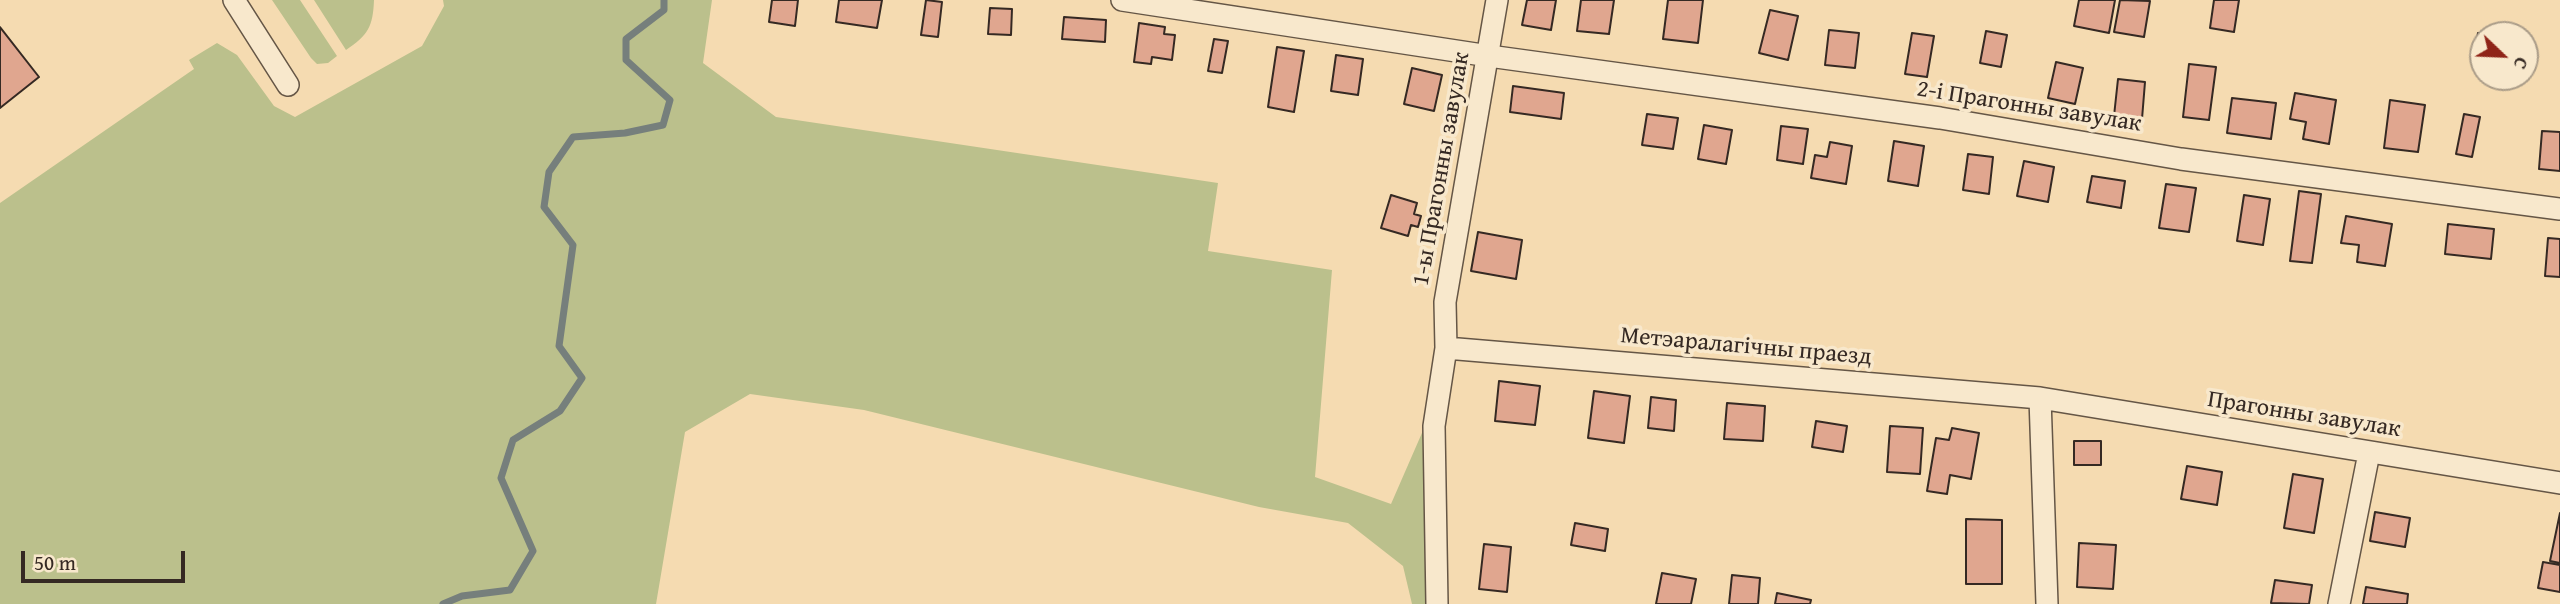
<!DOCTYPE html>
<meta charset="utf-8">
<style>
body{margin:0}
#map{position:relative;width:2560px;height:604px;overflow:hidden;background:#f5dbb1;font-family:"Gentium Book Plus",serif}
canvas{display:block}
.north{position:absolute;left:2469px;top:21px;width:70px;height:70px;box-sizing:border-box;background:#f8e8cc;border:2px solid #aa9c88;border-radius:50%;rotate:113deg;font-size:19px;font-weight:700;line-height:28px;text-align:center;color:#352923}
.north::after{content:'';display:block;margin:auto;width:24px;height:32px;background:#8f2418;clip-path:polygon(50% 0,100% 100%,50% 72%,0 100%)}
.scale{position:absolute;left:21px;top:551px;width:164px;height:32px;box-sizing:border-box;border:4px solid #352923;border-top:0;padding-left:9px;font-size:21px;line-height:24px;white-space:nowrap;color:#352923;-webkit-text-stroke:5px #f8e8cc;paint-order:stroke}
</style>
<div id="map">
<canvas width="2560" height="604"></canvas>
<div class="north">С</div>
<div class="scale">50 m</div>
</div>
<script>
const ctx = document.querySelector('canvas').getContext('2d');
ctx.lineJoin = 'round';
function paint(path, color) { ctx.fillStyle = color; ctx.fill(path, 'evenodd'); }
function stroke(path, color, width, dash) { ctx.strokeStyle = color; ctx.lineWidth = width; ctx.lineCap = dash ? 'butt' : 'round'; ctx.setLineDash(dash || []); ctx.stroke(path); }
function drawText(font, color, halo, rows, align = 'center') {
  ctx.font = font + ' "Gentium Book Plus",serif'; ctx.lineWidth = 7; ctx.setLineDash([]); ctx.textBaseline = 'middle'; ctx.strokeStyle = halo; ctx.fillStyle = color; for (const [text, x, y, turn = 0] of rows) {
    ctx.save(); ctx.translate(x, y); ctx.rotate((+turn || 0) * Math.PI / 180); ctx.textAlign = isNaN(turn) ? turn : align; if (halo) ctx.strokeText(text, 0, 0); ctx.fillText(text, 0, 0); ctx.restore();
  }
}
const green = new Path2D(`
 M272,0H300L337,56L328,63L317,64L311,58Z
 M314,0H374C373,27 368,35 346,50Z
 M443,0H712L703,63L776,117L1218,183L1208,251L1332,270L1315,477L1391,504L1425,426L1428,604H1412L1403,566L1348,523L1259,507L864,410L750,394L685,432L656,604H0V203L194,69L189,60L217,43L237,55L274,106L295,117L422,46L444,6Z`);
const stream = new Path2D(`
 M443,604L462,596L510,590L533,551L501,478L513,440L560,411L582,378L559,346L573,245L544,207L549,172L573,137L625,133L663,125L670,100L626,60V39L664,10V0`);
const building = new Path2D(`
 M772,0H798L795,26L769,22Z
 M839,0H882L877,28L836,22Z
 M926,0L942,2L938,37L921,35Z
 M1527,0H1556L1551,30L1522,25Z
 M1581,0H1614L1609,34L1577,31Z
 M1668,0H1703L1698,43L1663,39Z
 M2079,0H2115L2109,33L2074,26Z
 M2120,0L2150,1L2144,37L2114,32Z
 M2214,0H2239L2234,32L2210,28Z
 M990,8L1012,9L1011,35L988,34Z
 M1770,10L1798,16L1788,60L1759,53Z
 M1064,17L1106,20L1105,42L1062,39Z
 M1139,23L1165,27L1164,34L1175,35L1172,60L1152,57L1151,64L1134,62Z
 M0,27L39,77L0,108Z
 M1829,30L1859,33L1855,68L1825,65Z
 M1986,31L2007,35L2001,67L1980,63Z
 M1912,33L1934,36L1927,77L1905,74Z
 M2478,33L2495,35H2483V68L2473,67Z
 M1214,39L1228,41L1222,73L1208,71Z
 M1277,47L1304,51L1294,112L1268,107Z
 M1336,55L1363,59L1358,95L1331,91Z
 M2056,62L2083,68L2075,104L2048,98Z
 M2189,64L2216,67L2209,120L2183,117Z
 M1412,68L1442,75L1434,111L1404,104Z
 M2118,79L2145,82L2142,119L2114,116Z
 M1513,86L1564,93L1561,119L1510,112Z
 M2295,93L2336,100L2329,144L2303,139L2306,122L2290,119Z
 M2232,98L2276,103L2271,139L2227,133Z
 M2390,100L2425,105L2418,152L2384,148Z
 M1647,114L1678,118L1673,149L1642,145Z
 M2464,114L2480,117L2472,157L2456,154Z
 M1704,125L1732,130L1726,164L1698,159Z
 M1781,126L1808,129L1803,164L1777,160Z
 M2542,131L2560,132V171L2539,169Z
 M1894,141L1924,146L1918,186L1888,181Z
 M1830,142L1852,146L1846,184L1811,178L1815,155L1827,157Z
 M1968,154L1993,157L1989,194L1963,190Z
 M2024,161L2054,167L2048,202L2017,196Z
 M2092,176L2125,181L2121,208L2087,202Z
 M2166,184L2196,188L2189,232L2159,228Z
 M2299,191L2321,194L2312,263L2290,261Z
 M1391,195L1417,203L1414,214L1421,216L1418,227L1411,225L1408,236L1381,228Z
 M2244,195L2270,199L2263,245L2237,241Z
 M2346,216L2392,224L2385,266L2357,262L2359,245L2341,243Z
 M2448,224L2494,229L2491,259L2445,254Z
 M1478,232L1522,240L1516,279L1471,271Z
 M2548,238L2560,239V277L2545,276Z
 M1499,381L1540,386L1535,425L1495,421Z
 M1594,391L1630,396L1624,443L1588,438Z
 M1651,397L1676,400L1674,431L1648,428Z
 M1727,403L1765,406L1763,441L1724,439Z
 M1816,421L1847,426L1843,452L1812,447Z
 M1890,426L1923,428L1920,474L1887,472Z
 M1952,428L1979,433L1971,479L1950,475L1947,494L1927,491L1936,438L1949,440Z
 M2074,441H2101V465H2074Z
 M2187,466L2222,472L2217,505L2181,499Z
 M2293,474L2323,479L2314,533L2284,528Z
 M2375,512L2410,518L2405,547L2370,541Z
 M2560,513V563L2550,561Z
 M1966,519L2002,520V584H1966Z
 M1575,523L1608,529L1605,551L1571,545Z
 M2079,543L2116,545L2113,589L2077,587Z
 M1484,544L1511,547L1507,592L1479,589Z
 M2543,562L2560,565V592L2538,588Z
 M1662,573L1696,579L1691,604H1656Z
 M1732,575L1760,578L1758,604H1729Z
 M2275,580L2312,585L2309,604L2271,603Z
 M2366,587L2408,594L2407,604H2363Z
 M1777,593L1811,600L1810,604H1775Z`);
const minor = new Path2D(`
 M234,0L288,85
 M1122,0L1489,56L1940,118L2181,159L2560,209
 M1446,348L2040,398L2560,483
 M2040,398L2047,604
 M1437,604L1434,426L1446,348L1445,302L1497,0
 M2339,604L2369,453`);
const streetNames = [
 ["2-і Прагонны завулак",2029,107,9],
 ["1-ы Прагонны завулак",1442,169,-80],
 ["Метэаралагічны праезд",1746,347,5],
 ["Прагонны завулак",2304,415,9]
];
paint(green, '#bbc08c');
stroke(stream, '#767f7c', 7);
paint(building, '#e0a68f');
stroke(building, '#352923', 2);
stroke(minor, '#655646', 24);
stroke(minor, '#f8e8cc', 21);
drawText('24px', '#352923', '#f8e8cc', streetNames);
</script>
